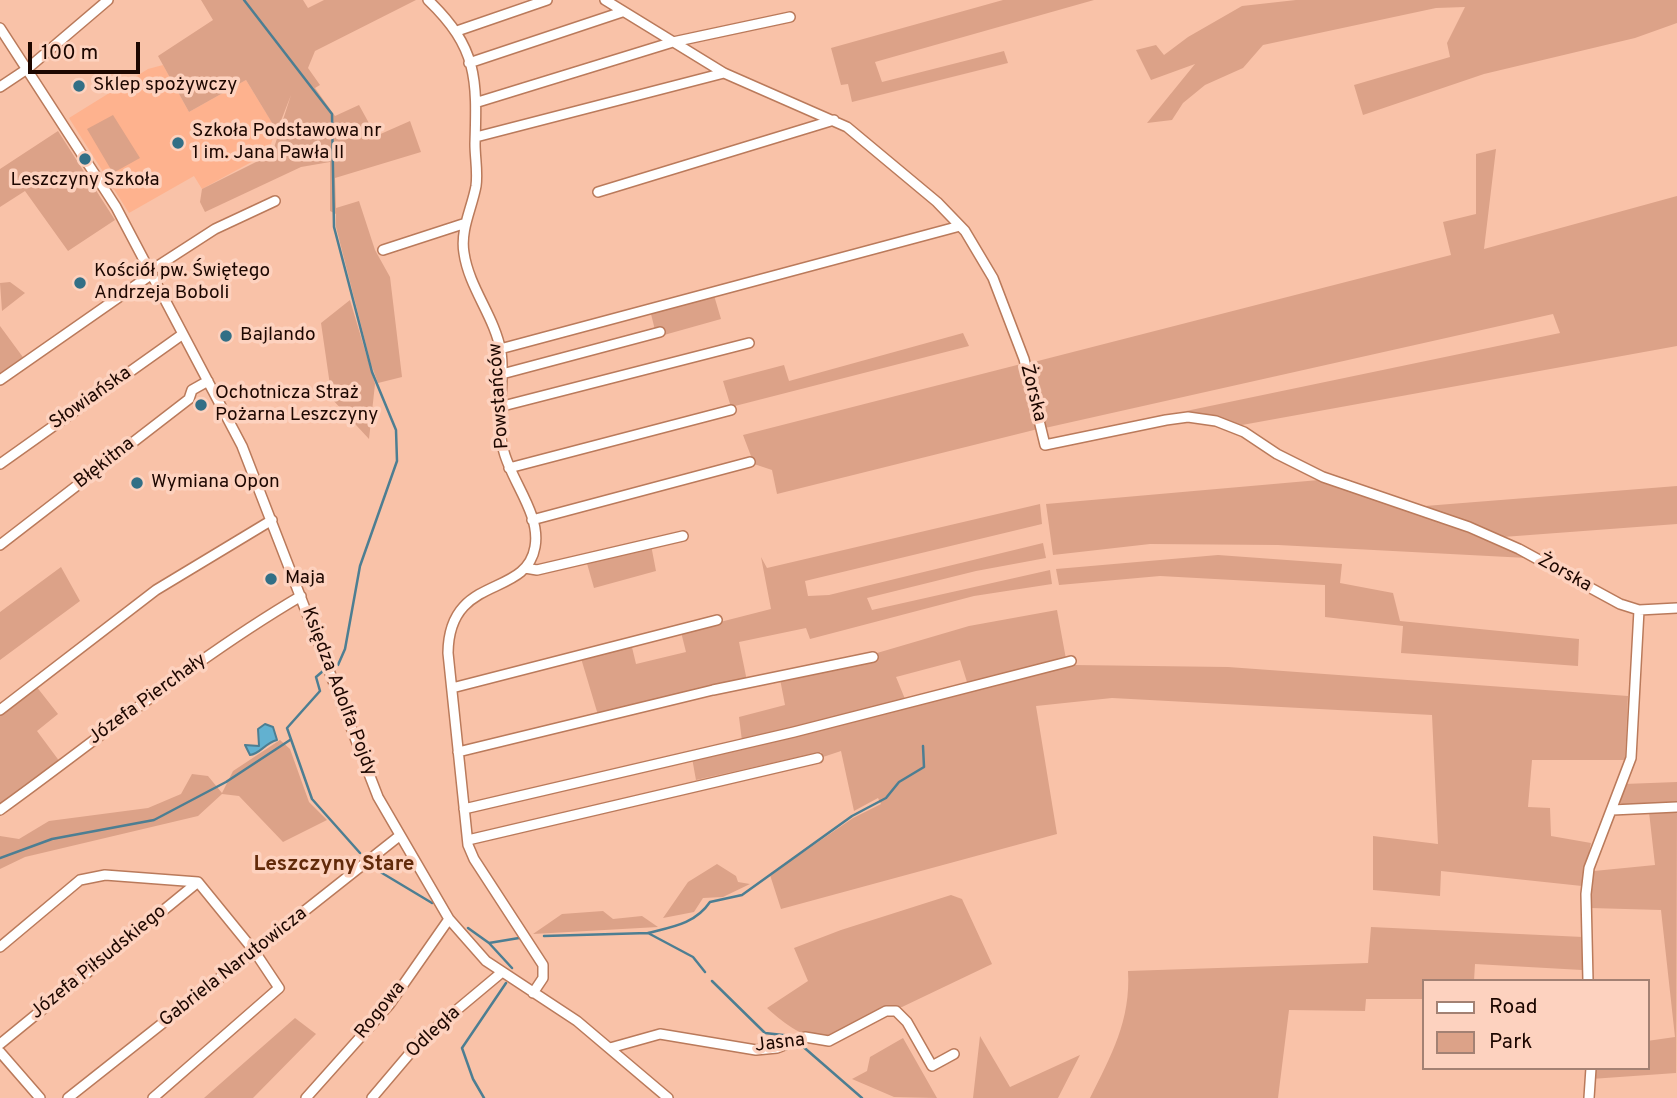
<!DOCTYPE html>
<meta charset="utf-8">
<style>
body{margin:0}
#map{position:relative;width:1677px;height:1098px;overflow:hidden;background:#f9c2a8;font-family:Overpass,sans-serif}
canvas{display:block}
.legend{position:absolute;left:1422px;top:979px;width:228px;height:91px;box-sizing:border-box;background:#fdd2bf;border:2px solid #a38173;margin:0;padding:9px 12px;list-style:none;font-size:21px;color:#1d0700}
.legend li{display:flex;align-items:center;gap:14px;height:35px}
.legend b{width:35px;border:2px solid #a38173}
.scale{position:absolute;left:28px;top:42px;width:112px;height:32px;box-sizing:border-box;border:4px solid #1d0700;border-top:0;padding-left:9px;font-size:21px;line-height:24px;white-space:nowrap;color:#1d0700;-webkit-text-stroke:5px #fdd2bf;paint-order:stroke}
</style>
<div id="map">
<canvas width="1677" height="1098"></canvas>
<ul class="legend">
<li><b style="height:9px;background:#fff"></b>Road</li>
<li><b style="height:19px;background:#dca288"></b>Park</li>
</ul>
<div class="scale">100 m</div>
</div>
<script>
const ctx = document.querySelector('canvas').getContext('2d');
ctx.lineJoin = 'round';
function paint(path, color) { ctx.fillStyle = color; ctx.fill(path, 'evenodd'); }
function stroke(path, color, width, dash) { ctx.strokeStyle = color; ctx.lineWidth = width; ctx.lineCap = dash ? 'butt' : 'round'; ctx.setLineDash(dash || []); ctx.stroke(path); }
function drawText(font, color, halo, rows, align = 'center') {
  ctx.font = font + ' Overpass,sans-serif'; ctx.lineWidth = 7; ctx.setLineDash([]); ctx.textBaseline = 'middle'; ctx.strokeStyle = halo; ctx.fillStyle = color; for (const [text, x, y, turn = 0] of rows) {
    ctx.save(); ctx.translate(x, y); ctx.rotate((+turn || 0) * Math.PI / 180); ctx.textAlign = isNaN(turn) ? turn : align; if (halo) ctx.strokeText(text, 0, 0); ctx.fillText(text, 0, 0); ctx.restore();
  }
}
const built = new Path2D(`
 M163,65L189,112L246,80L276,129L268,153L202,189L194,176L129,213L69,118L148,69Z`);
const green = new Path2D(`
 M201,0H303L308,8L324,0H416L315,51L308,68L320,85L315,88L335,116L359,105L376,136L410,121L421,152L335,178L336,208L359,201L375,250L390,277L402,377L378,383L371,364L336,227V214L330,211V162L301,167L205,212L200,202L202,189L272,154L291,95L277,131L246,80L189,112L158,56L213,20Z
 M1003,0H1094L875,62L882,82L1004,51L1008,63L852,102L848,84L841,85L831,48Z
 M1296,0H1677V23L1635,38L1484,74L1363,115L1354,85L1450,57L1447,43L1465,7L1436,8L1263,45L1243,68L1205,85L1183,103L1172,120L1147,123L1195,64L1151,80L1136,50L1156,45L1164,55L1188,37L1242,6Z
 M113,115L140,158L113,173L87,129Z
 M58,131L115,220L68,251L25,191L0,207V169Z
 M1496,149L1484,249L1677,196V346L1242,425L1186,411L1560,333L1553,314L1045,428L1030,363L1451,255L1443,222L1476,214V154Z
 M10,282L25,293L2,311L0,283Z
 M713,292L721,319L664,335L662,328L655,330L650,310Z
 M350,300L375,384L369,439L332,399L321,323Z
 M0,326L25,360L0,378Z
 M963,333L969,346L731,407L723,381L784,365L789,381Z
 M1021,364L1038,429L777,494L772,470L754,464L743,435Z
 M1319,480L1433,518L1527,558L1278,545L1150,544L1053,555L1046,504Z
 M1677,486V524L1503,537L1425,506Z
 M1040,504L1042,524L805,581L808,596L829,595L1043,543L1046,558L976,571L867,598L872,610L1050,570L1052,584L974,596L810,639L806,628L739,642L747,681L598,715L580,655L631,643L636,664L686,652L681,632L771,609L761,557L767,568Z
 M651,545L656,571L594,588L586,560Z
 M1218,555L1342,564L1340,583L1393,593L1400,621L1579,639L1578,666L1401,653L1403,626L1325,617V585L1160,576L1059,585L1056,569Z
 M61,567L80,601L0,660V612Z
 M1057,610L1066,659L1062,663L967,682L960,660L896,677L905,699L742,741L739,717L785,705L780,679L875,660L877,653L969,626Z
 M1073,665L1228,667L1628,696L1625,760H1532L1528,807L1550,808L1551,836L1591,843L1582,886L1441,871L1440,896L1373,890V836L1438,844L1432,715L1112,698L1036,706L1057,834L781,909L770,875L853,818L881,804L878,798L854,811L841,751L823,757L821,752L696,780L692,758Z
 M36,686L58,714L37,731L60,762L0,805V714Z
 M280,740L290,749L309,802L327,820L283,842L239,796L222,794L198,816L25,857L0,869V836L19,839L49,821L148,808L181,794L192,774L208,776L222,793L233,771Z
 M1677,782V804L1625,806L1620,803L1624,784Z
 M1677,810L1676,1073L1591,1079L1593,1068H1647V1041L1675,1037L1661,910L1590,908L1594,871L1655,865L1649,812Z
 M717,864L736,876L738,882L750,884L723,897L703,898L694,912L663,918L688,882Z
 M951,895L962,899L992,964L902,1007H888L830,1039C804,1039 786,1025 767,1008L808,981L794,948L841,930Z
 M603,911L613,919L642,916L658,927L533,934L562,914Z
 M1371,927L1583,937L1582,970L1475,964L1474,981H1423V999H1366L1365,1011L1289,1010L1278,1098H1090C1111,1056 1131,1020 1128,971L1368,963Z
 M295,1018L316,1034L253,1098H204Z
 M980,1036L1010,1087L1080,1055L1058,1098H973Z
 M903,1038L937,1098L894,1097L852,1079L867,1071L870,1057Z`);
const water = new Path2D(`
 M265,724L273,727L277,740C265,743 260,754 250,755L245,745L259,746L258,729Z`);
const stream = new Path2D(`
 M244,0L332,114L334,227L372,372L396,430L397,461L360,566L345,649L338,665
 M323,671L316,677L320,691L287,728L312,799L360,853
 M0,858L52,839L154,820L226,782L290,740
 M377,870L432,903
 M468,928L489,943L519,938
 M648,933C672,927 695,924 710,902L742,895L852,816L886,798L899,782L924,767L923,746
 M544,936L648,933L693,957L705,972
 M489,943L512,968
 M712,981L765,1033L792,1036
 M800,1044L862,1098
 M484,1098L473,1079L462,1048L506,983`);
const minor = new Path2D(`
 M428,0C478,48 477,79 475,144C475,158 478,172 476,186C472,208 460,230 464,253C469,288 495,317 501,352C506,386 494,419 504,452C512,482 541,515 535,547C526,599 449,573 448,653L468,845L474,859L543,965V978L533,993
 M605,0L724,73L847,127L937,202L965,231L993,278L1024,359L1045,445L1166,420L1188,417L1216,421L1244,432L1277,454L1323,477L1469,527L1519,549L1620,604L1639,610L1677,608
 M0,28L116,207L242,446L378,797L449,919L486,961L577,1021L668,1098
 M457,31L547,0
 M469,63L622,12
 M0,87L27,69L108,0
 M478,102L673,42L790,17
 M476,137L724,73
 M598,192L834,120
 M383,250L466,223
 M150,271L215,229L275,201
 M500,349L960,226
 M502,374L660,332
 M0,380L152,274
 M499,407L749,343
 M0,464L183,334
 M509,468L731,410
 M532,520L750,462
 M0,545L189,399L192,390L208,381
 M525,568L537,570L683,536
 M452,688L717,620
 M0,710L156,590L272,520
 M458,752L713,690L873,657
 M464,809L794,732L1071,661
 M0,810C100,738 194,659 301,596
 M1612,810L1677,807
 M468,840L818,758
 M0,947L80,880L105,875L198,882L255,952L279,988L153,1098
 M1588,981L1586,894L1589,868L1631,758L1639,610
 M0,1044L198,882
 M610,1048L660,1034L756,1050L777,1048L805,1037L829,1041L886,1011H896L907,1022L932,1066L954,1054
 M0,1052L40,1098
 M68,1098L398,837
 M306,1098L389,1005L449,919
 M372,1098L422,1039L501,973
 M1589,1098L1591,1068`);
const markers = [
 [79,86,7,"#326f86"],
 [178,143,7,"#326f86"],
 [85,159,7,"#326f86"],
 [80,283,7,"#326f86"],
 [226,336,7,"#326f86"],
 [201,405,7,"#326f86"],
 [137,483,7,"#326f86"],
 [271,579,7,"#326f86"]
];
const poiNames = [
 ["Sklep spożywczy",93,86],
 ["Szkoła Podstawowa nr",192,132],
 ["1 im. Jana Pawła II",192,154],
 ["Leszczyny Szkoła",85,181,"center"],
 ["Kościół pw. Świętego",94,272],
 ["Andrzeja Boboli",94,294],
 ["Bajlando",240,336],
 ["Ochotnicza Straż",215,394],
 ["Pożarna Leszczyny",215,416],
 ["Wymiana Opon",151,483],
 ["Maja",285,579]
];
const streetNames = [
 ["Żorska",1032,393,76],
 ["Powstańców",500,396,-94],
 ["Słowiańska",91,399,-35],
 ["Błękitna",105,464,-38],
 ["Żorska",1564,574,29],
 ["Księdza Adolfa Pojdy",338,692,69],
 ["Józefa Pierchały",148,700,-36],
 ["Józefa Piłsudskiego",99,963,-39],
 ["Gabriela Narutowicza",234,968,-38],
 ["Rogowa",381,1011,-51],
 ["Odległa",434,1033,-43],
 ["Jasna",780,1044,-7]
];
const neighbourhoodNames = [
 ["Leszczyny Stare",334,866]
];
paint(built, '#feb28e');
paint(green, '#dca288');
paint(water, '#62b1d0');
stroke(water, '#4d7e92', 2);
stroke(stream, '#4d7e92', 2.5);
stroke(minor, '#ba7a5b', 12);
stroke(minor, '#fff', 9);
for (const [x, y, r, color] of markers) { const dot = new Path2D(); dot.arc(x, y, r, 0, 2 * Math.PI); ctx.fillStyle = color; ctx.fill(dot); stroke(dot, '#fdd2bf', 2.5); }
drawText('19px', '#1d0700', '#fdd2bf', poiNames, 'left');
drawText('19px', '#1d0700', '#fdd2bf', streetNames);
drawText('bold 21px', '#622a0a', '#fdd2bf', neighbourhoodNames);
</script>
